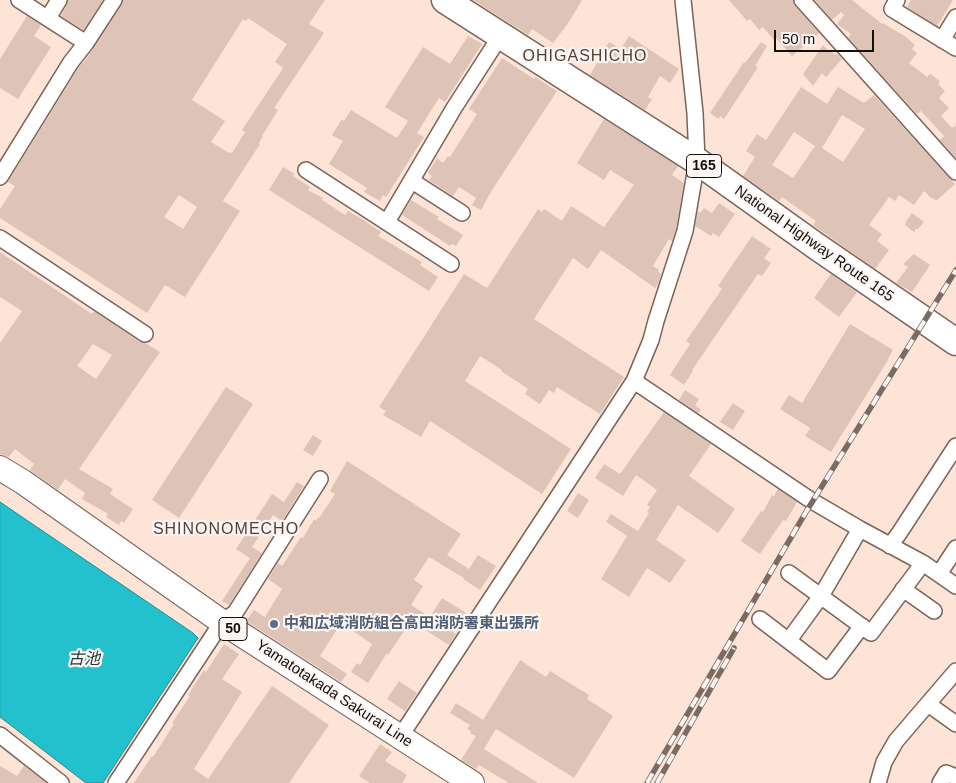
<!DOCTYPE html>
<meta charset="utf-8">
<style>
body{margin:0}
#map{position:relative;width:956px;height:783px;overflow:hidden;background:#fee4d6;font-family:Helvetica,sans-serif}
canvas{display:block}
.scale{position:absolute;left:774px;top:30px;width:100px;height:22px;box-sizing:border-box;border:2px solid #160e09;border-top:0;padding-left:6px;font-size:15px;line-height:18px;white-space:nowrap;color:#160e09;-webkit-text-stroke:4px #fbf6f3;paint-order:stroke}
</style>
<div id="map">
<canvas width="956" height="783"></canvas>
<div class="scale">50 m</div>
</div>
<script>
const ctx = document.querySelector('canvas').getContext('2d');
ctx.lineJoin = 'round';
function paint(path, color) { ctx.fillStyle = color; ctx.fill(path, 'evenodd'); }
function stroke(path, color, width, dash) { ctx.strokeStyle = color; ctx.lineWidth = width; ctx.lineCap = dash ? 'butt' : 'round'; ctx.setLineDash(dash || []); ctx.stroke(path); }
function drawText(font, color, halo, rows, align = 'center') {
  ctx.font = font + ' Helvetica,"Noto Sans JP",sans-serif'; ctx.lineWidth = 4.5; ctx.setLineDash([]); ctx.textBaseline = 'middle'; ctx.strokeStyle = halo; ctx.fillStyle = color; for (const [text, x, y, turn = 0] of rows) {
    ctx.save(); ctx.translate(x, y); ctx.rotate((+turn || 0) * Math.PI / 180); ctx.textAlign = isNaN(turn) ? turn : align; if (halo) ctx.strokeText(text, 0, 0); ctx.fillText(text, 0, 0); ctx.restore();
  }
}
const water = new Path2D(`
 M0,502L193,633L198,638L103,783H86L0,717Z`);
const building = new Path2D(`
 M68,0H103L83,30L61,16L67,5Z
 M123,0H325L309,24L324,33L274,108L278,110L262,136H263L259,143L260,144L223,201L240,211L185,297L165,285L147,313L0,218V209L15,186L8,182L79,67L82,63H83L94,48L122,5ZM248,18L287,44L275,62L283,68L242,130L245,132L232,153L230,152L229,153L211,142L225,121L192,100L243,19L246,21ZM179,195L197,207L183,229L164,217Z
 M473,0H582L569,22L553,43L532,29L528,35Z
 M729,0H793L795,6L819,33L792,56L776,38L774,40L763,27L759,30L750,19L747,21Z
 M815,0H852L882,24L883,23L906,37L915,45L912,49L917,53L909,63L927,77L930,74L940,81L938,84L945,91L939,98L949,108L941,116L952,128L956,125V158L940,140L944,136L921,111L917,114L848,38L851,34L837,24L844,15L841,12L832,20Z
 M911,0H953L937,26L907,7Z
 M27,16L41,25L34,36L51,47L18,99L0,88V59Z
 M468,36L482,44L445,102L439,98L417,133L424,137L386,197L383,195L380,201L364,192L367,188L329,164L343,141L332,135L342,119L344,121L351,110L397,138L408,121L385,107L423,47L450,64Z
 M629,36L679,69L670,83L660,76L648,97L652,99L645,110L590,75L609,42L621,49Z
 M761,42L767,46L755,66L758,67L724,119L720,116L719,119L710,113L744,62L745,63Z
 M823,45L830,52L831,51L835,55L836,53L842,59L826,77L822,73L813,86L803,74Z
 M502,58L534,79L535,77L557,91L492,190L481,210L472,205L476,198L459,187L453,196L429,180L432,176L428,173L437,158L443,163L448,156L450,157L477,114L469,109Z
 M801,87L827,104L838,87L864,103L874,95L955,184L936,201L933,198L932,199L924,191L914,205L899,195L895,201L889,197L869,225L882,234L877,241L889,250L875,269L813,225L816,221L782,197L779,201L743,176L755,157L746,151L757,134L766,140ZM842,115L865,129L843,162L822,148ZM794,132L815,146L793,178L772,165Z
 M604,119L678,166L672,175L684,183L676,229L672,241L669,239L653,266L659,270L658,272L661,274L658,284L655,288L601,250L588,269L573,258L534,319L624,377L600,414L557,387L554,393L549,390L540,404L525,394L528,389L501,371L502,370L480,356L465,381L571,449L542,494L430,421L421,437L383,415L386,411L379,407L464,274L487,288L538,209L542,212L544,209L562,221L571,206L604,227L634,185L610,170L604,180L577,163Z
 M283,167L295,174L293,176L310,187L308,190L323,198L322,200L345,215L348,211L362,219L381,232L378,236L422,262L420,265L438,277L429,291L269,190Z
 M411,200L439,217L437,219L463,235L456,246L452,244L450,246L402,215Z
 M719,203L735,214L719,237L713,233L711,236L695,226L698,211L700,213L704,208L712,213Z
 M912,213L924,222L918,229H916L914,232L905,225L906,223H905Z
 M752,236L771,249L764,258L771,263L762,276L758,274L692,370L693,371L684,385L670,375L690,344L686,341L722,289L718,286Z
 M0,252L92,314L94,311L140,342L145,343L160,352L79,469L113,489L110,494L133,509L124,523L121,521L119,525L106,517L108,514L82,499L85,493L65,479L58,490L30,470L34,464L15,449L9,457L0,454V343L22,311L0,297ZM93,344L112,355L96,379L77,366Z
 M914,254L930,265L912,292L896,283L908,267L903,264Z
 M831,274L857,292L839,317L814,298Z
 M850,324L893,350L888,359V360L831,452L805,436L810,428L780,409L789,395L802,403Z
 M226,387L253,404L179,518L152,500Z
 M685,390L699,399L695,405L701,410L698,413L679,400Z
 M733,403L745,411L733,430L720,422Z
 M664,412L711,444L689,476L735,509L718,533L678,505L656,540L686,560L670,583L647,568L629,597L601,579L627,536L606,522L611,514L638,531L649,513L647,512L650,507L647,505L657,490L636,475L623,496L595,478L604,464L620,474Z
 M313,435L322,441L313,456L303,450Z
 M347,461L461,534L447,555L469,569L478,555L496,566L480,590L463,579L464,578L429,557L414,580L423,586L411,605L430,617L442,598L466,613L453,632L456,634L449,645L411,621L388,655L387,653L368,683L351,672L357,663L360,665L372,644L341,623L320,656L347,674L341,682L246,621L254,610L265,617L282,589L268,579L278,563L282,566L301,537L303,538L314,519L316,521L318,517L319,518L335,494L330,491Z
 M297,482L304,486L282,521L273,515L252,547L262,553L229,605L222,601L250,558L236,549L272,494L284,502Z
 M778,489L797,502L786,521L783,520L760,554L741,541L761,511L763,512L772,495L774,496Z
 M578,493L589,500L578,518L567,511Z
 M224,644L239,654L222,679L242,692L194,769L208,779L272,686L329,725L289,783H134L152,756L153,757L174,724L172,723L190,696L188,695L204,670L206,672Z
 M520,660L546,677L550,671L589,695L587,699L613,716L574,778L496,729L484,749L538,783H509L479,765L476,769L461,760L476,736L470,733L471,731L467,729L470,725L450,713L456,703L483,720Z
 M399,681L417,693L405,711L387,699Z
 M380,744L392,752L385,761L407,775L402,783H370L359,776Z
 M0,766L17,776L24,766L46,783H0Z`);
const street = new Path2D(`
 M19,0L86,43
 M802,0L956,172
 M897,0L892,9L956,48
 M48,18L59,0
 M942,40L956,17
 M306,170L451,264
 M0,177L71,62L86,43L114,0
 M412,181L462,213
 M387,222L454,108L501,35
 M0,238L145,334
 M634,381L812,501L860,529L923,563L956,586
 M890,546L900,532L956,446
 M789,573L871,633L923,563
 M939,574L956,548
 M903,589L934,611
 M760,619L828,671L862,626
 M789,640L821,596L860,529
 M928,704L956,724
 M0,735L61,783
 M400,737L634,381L651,340L656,321L685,231L697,161L695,113L683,0
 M116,783L222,622L235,613L320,479
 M878,783L884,762L896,741L956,671
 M940,783L946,773L956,777`);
const primary = new Path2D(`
 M0,468L23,482L222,622L472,783`);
const highway = new Path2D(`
 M445,0L697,161L816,246L956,342`);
const rail = new Path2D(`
 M647,783L806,512L956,270
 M657,783L734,648`);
const markers = [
 [274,624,5,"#5c6f8a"]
];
const shields = [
 [704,166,35],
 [233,629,28]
];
const shieldNames = [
 ["165",704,166],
 ["50",233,629]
];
const streetNames = [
 ["National Highway Route 165",814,244,35],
 ["Yamatotakada Sakurai Line",334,694,33]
];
const serviceNames = [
 ["中和広域消防組合高田消防署東出張所",284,624]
];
const neighbourhoodNames = [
 ["OHIGASHICHO",585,57],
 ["SHINONOMECHO",226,530]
];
const waterNames = [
 ["古池",84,660]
];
paint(water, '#23c1cd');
stroke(water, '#1f8b92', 1);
paint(building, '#ddc4b6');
stroke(street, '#7a6458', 18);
stroke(primary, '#7a6458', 26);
stroke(highway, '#7a6458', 29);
stroke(street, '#fff', 15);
stroke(primary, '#fff', 24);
stroke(highway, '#fff', 26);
stroke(rail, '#7b6c63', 5.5);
stroke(rail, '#fbf6f3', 4, [11]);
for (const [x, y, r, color] of markers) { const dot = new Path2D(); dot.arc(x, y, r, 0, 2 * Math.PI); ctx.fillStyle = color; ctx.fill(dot); stroke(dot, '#fbf6f3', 2); }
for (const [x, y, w] of shields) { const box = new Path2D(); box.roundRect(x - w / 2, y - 11.5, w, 23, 4); ctx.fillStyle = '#fbf6f3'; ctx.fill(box); stroke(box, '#160e09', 1); }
drawText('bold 14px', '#160e09', null, shieldNames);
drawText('15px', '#160e09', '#fbf6f3', streetNames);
drawText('bold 15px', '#4e5e75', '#fbf6f3', serviceNames, 'left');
ctx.letterSpacing = '1px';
drawText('16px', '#543f34', '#fbf6f3', neighbourhoodNames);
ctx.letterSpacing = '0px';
drawText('italic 16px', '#20383a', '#fbf6f3', waterNames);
</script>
